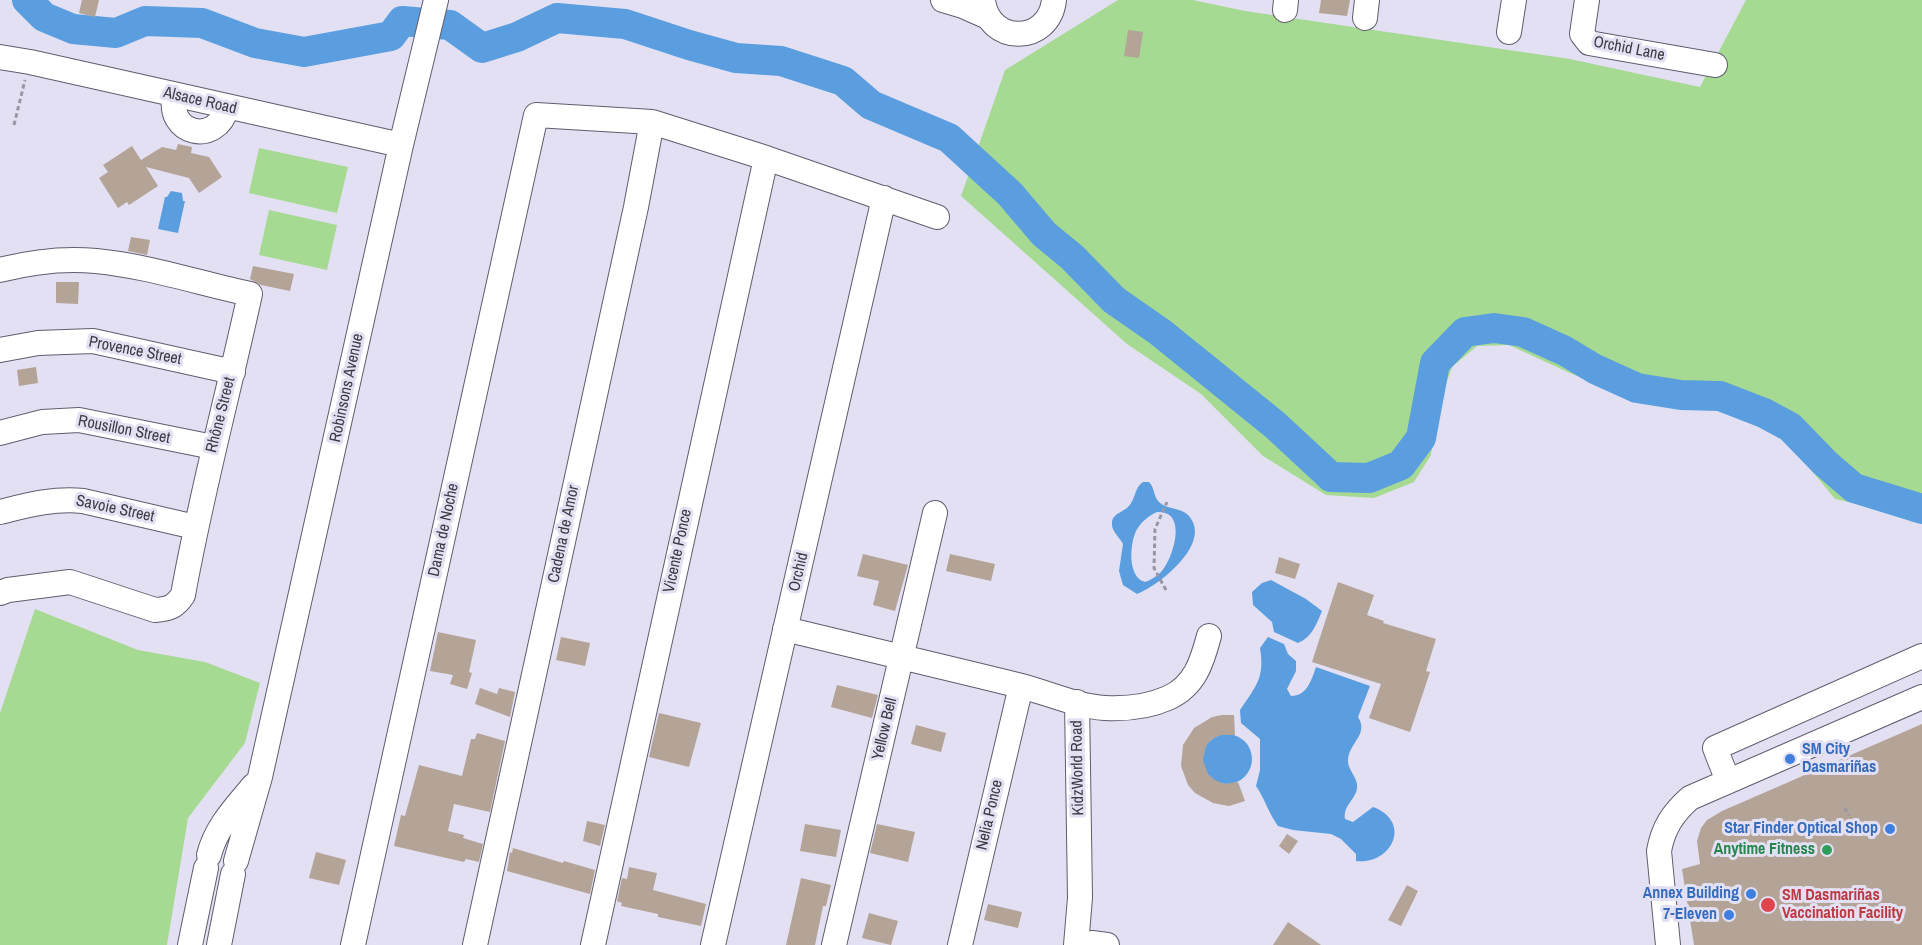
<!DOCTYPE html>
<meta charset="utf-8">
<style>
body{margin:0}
canvas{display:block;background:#e3e0f3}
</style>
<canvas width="1922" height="945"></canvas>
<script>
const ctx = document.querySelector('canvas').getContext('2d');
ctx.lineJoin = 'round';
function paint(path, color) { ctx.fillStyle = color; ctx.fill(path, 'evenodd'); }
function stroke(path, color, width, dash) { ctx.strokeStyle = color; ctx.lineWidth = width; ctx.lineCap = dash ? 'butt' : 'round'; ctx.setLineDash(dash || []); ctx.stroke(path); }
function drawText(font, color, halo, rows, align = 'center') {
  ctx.font = font + ' "Archivo Narrow",sans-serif'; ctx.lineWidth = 6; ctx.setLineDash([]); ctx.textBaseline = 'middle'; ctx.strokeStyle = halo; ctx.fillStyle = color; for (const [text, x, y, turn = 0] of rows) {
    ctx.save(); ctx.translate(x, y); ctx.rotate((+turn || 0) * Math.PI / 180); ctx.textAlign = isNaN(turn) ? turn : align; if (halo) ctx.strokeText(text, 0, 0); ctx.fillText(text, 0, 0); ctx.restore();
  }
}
const green = new Path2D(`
 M1118,0H1193L1245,11L1570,59L1700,87L1746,0H1922V519L1835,499L1784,437L1714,409L1636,399L1572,374L1509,345L1477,346L1452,367L1438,407L1431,455L1414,482L1374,498L1326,495L1263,456L1201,394L1127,344L961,196L1005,70Z
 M259,148L348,167L337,213L249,193Z
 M269,210L337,225L327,270L259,255Z
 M35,609L138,650L205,662L260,683L245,743L188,818L167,945H0V713Z`);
const water = new Path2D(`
 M171,191L182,193L183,201H185L178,233L158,229L165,197H167Z
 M1143,482H1149C1155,488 1153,496 1159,502C1167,510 1180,507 1188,515C1214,542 1160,585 1137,594L1123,585L1119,571L1123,544C1120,538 1111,531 1112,523C1112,514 1123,512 1128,507C1136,499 1134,488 1143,482ZM1157,512C1188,510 1174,558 1161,572C1157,576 1151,580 1145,582C1127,577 1130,544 1136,531C1141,522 1148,516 1157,512Z
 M1271,580L1306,599L1322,611C1316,625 1312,637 1298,643L1274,632L1272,622L1253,605L1252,592L1262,583Z
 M1268,637L1284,644L1288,654L1296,661V671L1287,689L1291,696C1307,696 1311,681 1316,667L1370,686L1358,717C1369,734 1350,742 1348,759C1347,771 1359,777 1357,789C1354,801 1343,806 1345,819L1353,822L1373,807C1412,821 1393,865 1356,861V854L1341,839L1331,834L1293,830L1278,826C1269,814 1265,799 1256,786L1260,770V739L1241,723L1240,710C1256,686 1265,678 1260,648Z
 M1202 759a25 25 0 1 1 50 0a25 25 0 1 1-50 0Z`);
const river = new Path2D(`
 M27,0L44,17L73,29L116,33L145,21L202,23L255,43L304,52L391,36L402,21L450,25L482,48L517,37L557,18L625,24L689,45L736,58L781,61L843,81L871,105L949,138L1010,194L1044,234L1072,257L1114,300L1160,332L1275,425L1331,477L1369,478L1401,465L1421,438L1435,363L1465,332L1494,328L1523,332L1565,351L1595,369L1637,388L1681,395L1720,396L1764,413L1790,427L1825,463L1854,488L1922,509`);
const building = new Path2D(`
 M82,0H99L95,17L79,13Z
 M1321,0H1350L1347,16L1319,13Z
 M1128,30L1143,32L1139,58L1124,56Z
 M178,144L192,147L191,153L209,157L222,177L199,193L189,178L146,167L158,186L129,205L127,202L118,208L99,178L108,172L103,165L132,146L141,160L162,147L176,150Z
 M131,237L150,240L147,255L128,251Z
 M253,266L294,274L290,291L261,285L250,279Z
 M56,282H79L78,304L56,303Z
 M36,367L38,383L19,386L17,370Z
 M863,554L908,565L895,611L873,605L879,581L857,576Z
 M950,554L995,564L991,581L946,571Z
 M1279,557L1300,564L1295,579L1275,573Z
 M1338,582L1374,595L1367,615L1384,621L1383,623L1436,639L1426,671L1430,672L1410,732L1369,718L1381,684L1312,662Z
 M438,632L476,640L469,672L472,673L467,689L450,684L453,675L430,671Z
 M561,637L590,643L585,666L556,660Z
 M837,685L878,695L872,718L831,707Z
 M480,688L497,694L499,688L515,692L510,717L475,704Z
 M659,713L701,723L689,767L649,757Z
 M1222,715H1234L1235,735H1221L1212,739L1206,746L1203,760L1208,774L1215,780L1224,784L1238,782L1245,801L1229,806L1213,803L1195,793L1188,785L1181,766L1183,745L1194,728L1212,717Z
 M1922,724V945H1694L1682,869L1700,864L1697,841L1701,828L1707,820L1722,811Z
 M916,725L946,733L941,752L911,744Z
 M477,733L505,741L490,812L454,804L448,831L464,835L463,838L483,844L479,862L466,859L464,862L394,846L401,815L405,816L419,765L462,776L471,739H475Z
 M587,821L605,825L600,846L583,841Z
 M805,824L841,830L836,857L800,851Z
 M877,824L915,832L908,862L870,853Z
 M1287,834L1298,841L1289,854L1279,846Z
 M513,848L563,863L564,861L595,870L590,894L507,871L510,852L512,853Z
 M316,852L346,860L339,885L309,878Z
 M629,867L657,873L653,890L706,904L701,926L658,917V914L621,906L622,903L617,901L622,878L627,879Z
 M801,878L831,885L826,906H823L815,945H786Z
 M1407,885L1418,891L1401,926L1388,920Z
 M988,904L1022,912L1018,928L984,920Z
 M869,913L898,921L891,945L862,938Z
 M1288,922L1321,945H1273Z`);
const path = new Path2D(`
 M14,125L25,80
 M1166,590L1154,568L1155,529L1167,502
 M1845,808L1849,816`);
const minor = new Path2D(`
 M943,0L963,6L988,17
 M983,0C988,45 1049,45 1054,0
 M1587,0L1582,34L1589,43L1715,65
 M1285,10L1286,0
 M1365,18L1367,0
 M1509,32L1514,0
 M0,57L30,62L401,145
 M175,95C165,134 217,147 227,107
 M0,270C31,262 64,258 96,261C148,266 199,283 250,294C228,395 201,494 183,595C175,607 169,609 155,610L70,582L8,590L0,593
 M0,350L38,343L93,341L233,372
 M0,433L42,422L79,420L213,447
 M0,512C28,505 54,498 83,501L195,527
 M785,629C863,648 940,666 1017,685C1046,692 1075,706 1105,708C1126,709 1148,707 1168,698C1195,686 1202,662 1209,636
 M1728,781L1715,748L1922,656
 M209,855C216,827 235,808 253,786
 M236,861L260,777L401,145L436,0
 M190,945L206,868
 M219,945L233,874
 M353,945L536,115L652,122L766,158L937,217
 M475,945L636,207L652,122
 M593,945L766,158
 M713,945L884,198
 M834,945L935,513
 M960,945L1021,686
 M1076,945L1080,898L1077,702
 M1086,945L1092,943L1107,945
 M1668,945L1659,851C1663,828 1673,813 1690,798L1922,697`);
const markers = [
 [1790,759,6,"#3f7fe0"],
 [1890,829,6,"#3f7fe0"],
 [1827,850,6,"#2e9e5b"],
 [1751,894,6,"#3f7fe0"],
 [1768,905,8,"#e0444e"],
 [1729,915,6,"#3f7fe0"]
];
const streetNames = [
 ["Orchid Lane",1629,49,11],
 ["Alsace Road",200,101,13],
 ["Provence Street",135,351,11],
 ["Robinsons Avenue",347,388,-78],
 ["Rhône Street",221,415,-76],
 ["Rousillon Street",124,430,11],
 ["Savoie Street",115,509,12],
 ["Dama de Noche",444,530,-78],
 ["Cadena de Amor",564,534,-78],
 ["Vicente Ponce",678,551,-78],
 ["Orchid",799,572,-77],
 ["Yellow Bell",885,729,-77],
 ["KidzWorld Road",1078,768,-91],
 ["Nelia Ponce",990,815,-77]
];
const shopNames = [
 ["SM City",1802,750,"left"],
 ["Dasmariñas",1802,768,"left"],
 ["Star Finder Optical Shop",1878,829],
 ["Annex Building",1739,894],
 ["7-Eleven",1717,915]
];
const leisureNames = [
 ["Anytime Fitness",1815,850]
];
const healthNames = [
 ["SM Dasmariñas",1782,896],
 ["Vaccination Facility",1782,914]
];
paint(green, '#a6da92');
paint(water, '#5a9ee0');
stroke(river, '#5a9ee0', 30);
paint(building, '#b4a397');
stroke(minor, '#605d6e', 26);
stroke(path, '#9997a5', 3, [4.5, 3]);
stroke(minor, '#fff', 24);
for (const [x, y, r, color] of markers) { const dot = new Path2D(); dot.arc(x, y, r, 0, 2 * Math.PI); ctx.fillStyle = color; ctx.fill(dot); stroke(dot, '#e3e0f3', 2); }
drawText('16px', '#3c3b43', '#e3e0f3', streetNames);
drawText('bold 16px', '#366cbe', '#e3e0f3', shopNames, 'right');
drawText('bold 16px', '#27864d', '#e3e0f3', leisureNames, 'right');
drawText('bold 16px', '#be3a42', '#e3e0f3', healthNames, 'left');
</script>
